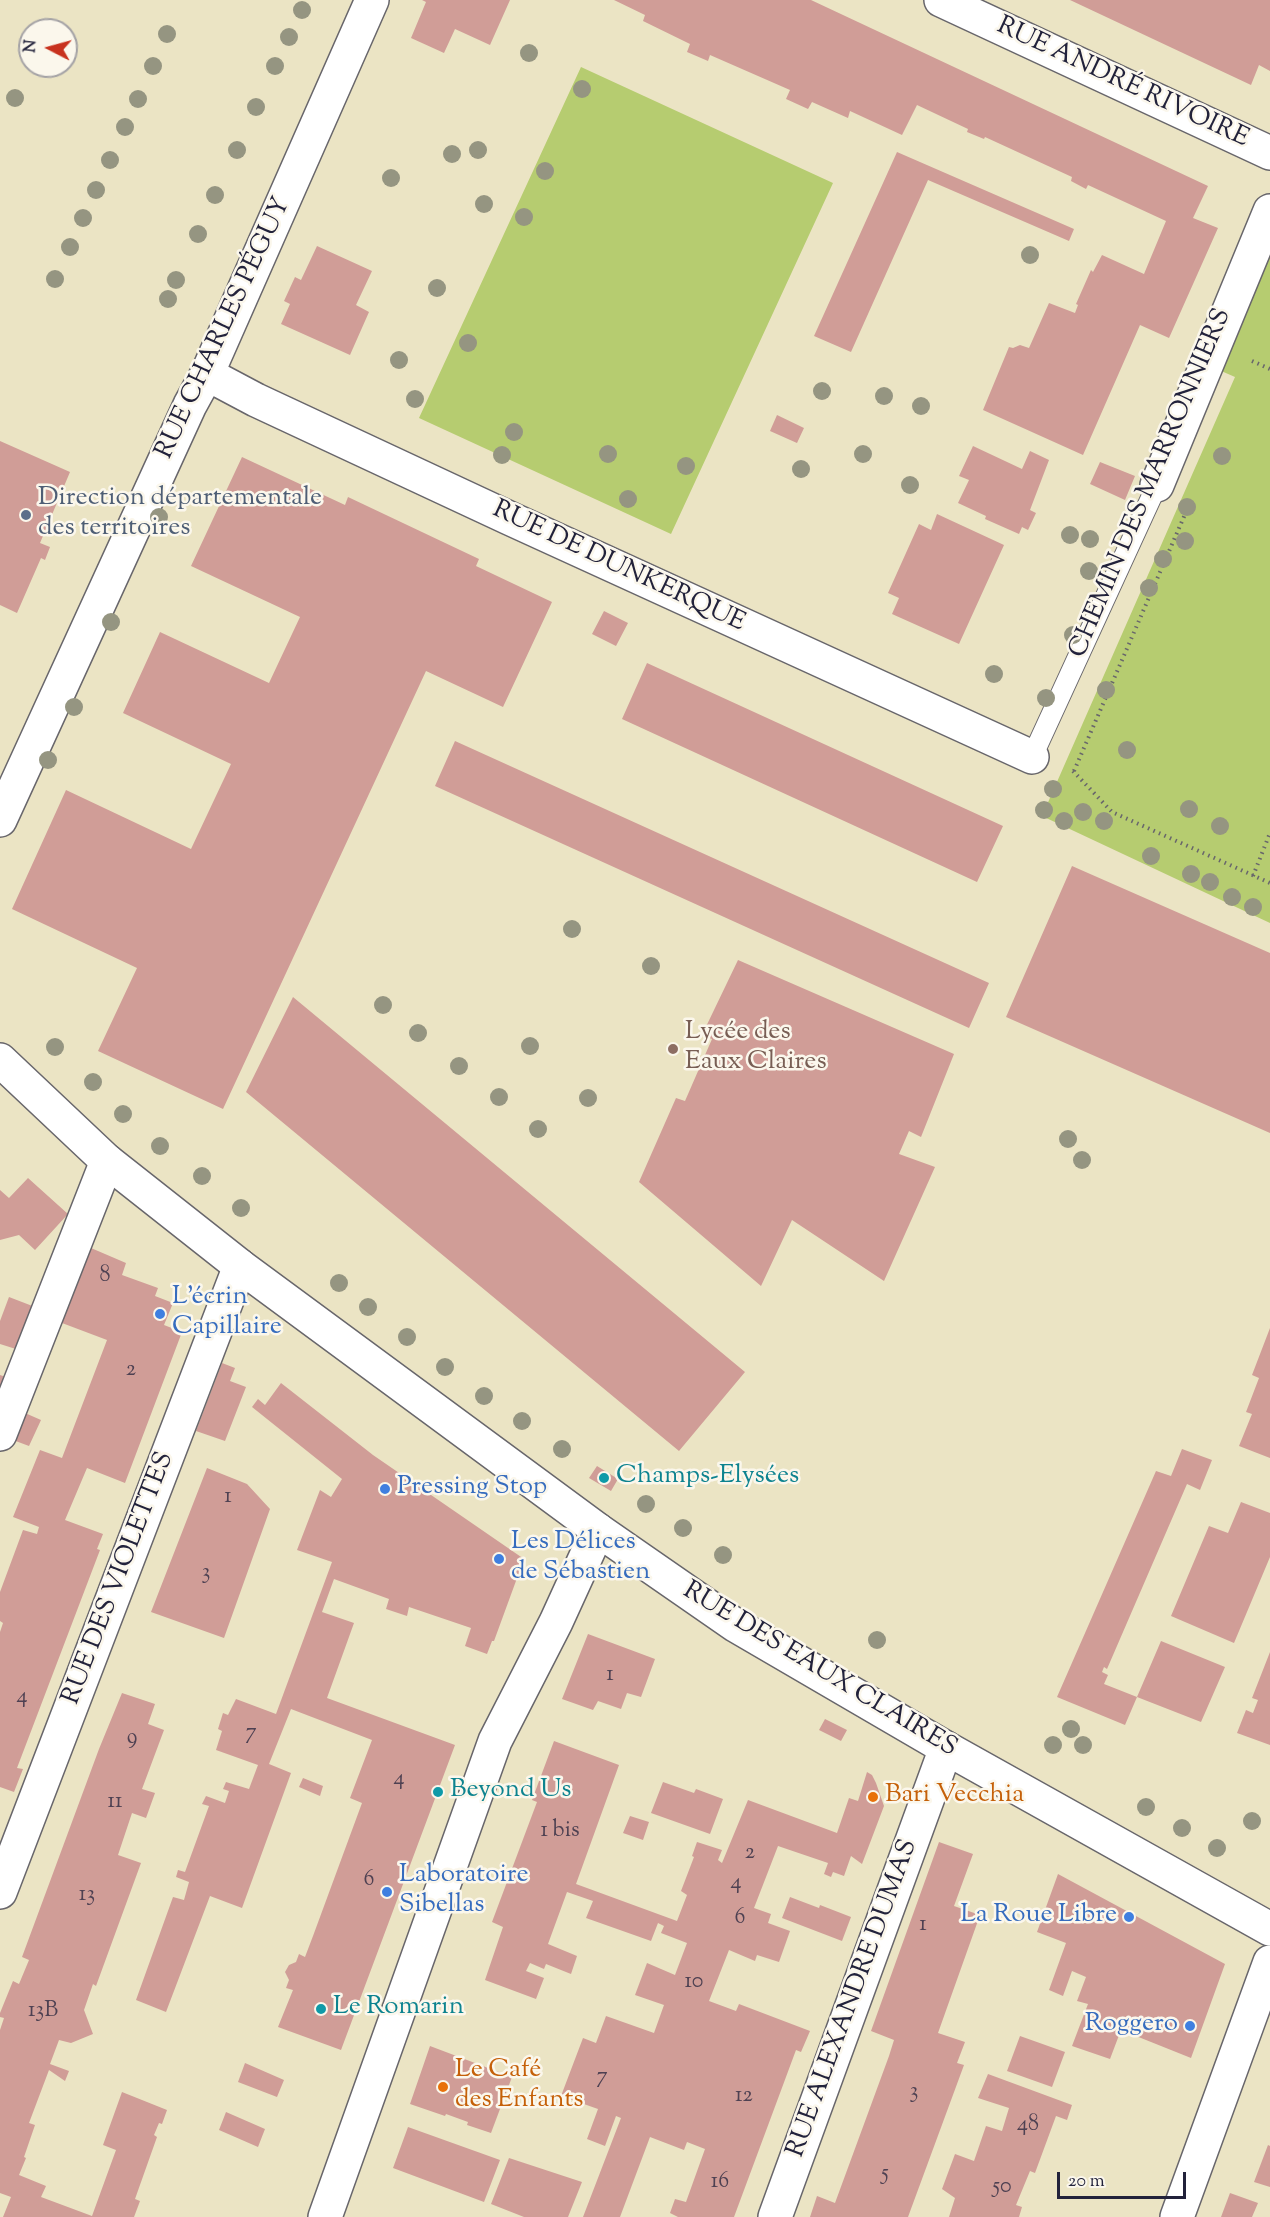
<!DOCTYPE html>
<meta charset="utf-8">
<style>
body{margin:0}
#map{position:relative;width:1270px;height:2217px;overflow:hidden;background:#ebe4c4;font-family:"Sorts Mill Goudy",serif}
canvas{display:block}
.north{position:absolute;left:18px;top:18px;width:60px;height:60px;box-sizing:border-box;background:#fbf7ec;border:2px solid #a4a2a5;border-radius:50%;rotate:276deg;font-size:16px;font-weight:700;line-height:24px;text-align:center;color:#22223b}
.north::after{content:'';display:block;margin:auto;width:21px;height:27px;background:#c8321e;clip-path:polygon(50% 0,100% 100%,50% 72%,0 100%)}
.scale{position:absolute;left:1057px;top:2172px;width:129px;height:27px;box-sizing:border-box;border:3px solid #22223b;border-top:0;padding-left:8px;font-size:18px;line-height:21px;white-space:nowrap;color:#22223b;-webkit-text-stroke:4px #fbf7ec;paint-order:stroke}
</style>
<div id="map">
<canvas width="1270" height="2217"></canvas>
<div class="north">N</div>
<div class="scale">20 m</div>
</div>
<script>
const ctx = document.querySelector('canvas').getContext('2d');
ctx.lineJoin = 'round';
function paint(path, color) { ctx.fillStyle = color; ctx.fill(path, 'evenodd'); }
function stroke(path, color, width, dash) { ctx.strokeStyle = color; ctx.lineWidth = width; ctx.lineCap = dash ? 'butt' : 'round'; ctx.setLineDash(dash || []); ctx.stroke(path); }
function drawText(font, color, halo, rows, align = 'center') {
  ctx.font = font + ' "Sorts Mill Goudy",serif'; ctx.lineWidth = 5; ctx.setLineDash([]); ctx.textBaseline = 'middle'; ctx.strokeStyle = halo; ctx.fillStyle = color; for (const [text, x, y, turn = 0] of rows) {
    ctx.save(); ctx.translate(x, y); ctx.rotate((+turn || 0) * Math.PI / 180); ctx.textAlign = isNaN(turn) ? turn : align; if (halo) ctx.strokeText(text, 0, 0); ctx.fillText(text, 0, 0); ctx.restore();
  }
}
const green = new Path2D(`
 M581,67L833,183L671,534L419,418Z
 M1270,235V923L1042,816L1235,377L1212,367Z`);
const building = new Path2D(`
 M422,0H510L490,45L455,29L444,53L411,38L426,2Z
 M614,0H811L1208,186L1193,218L1218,228L1169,338L1140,325L1083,455L983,410L1009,347L1013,348L1020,345L1029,348L1049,303L1075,313L1078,305L1076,304L1091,270L1093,272L1102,255L1144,274L1166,221L1088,185L1086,189L1071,181L1072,177L985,137L984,139L967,132L968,129L917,105L902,135L850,111L848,118L812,102L808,109L786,99L790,90L710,55L708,61L687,52L690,44L643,21L645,15Z
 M1070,0H1270V71L1259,65L1251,85Z
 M897,152L1074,229L1069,241L928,180L851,352L814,336Z
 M317,246L372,271L356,305L369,312L350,355L281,324L290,304L284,301L295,277L301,280Z
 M777,415L804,428L797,443L770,431Z
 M0,441L70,472L40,543L50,547L45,560L41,558L17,613L0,605Z
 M973,446L1022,469L1030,451L1049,460L1030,510L1036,513L1028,530L1022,527L1019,534L985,519L986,516L958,503L969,480L959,476Z
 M242,457L345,505L348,497L479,559L476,566L552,602L503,707L426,671L223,1109L98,1051L137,968L12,909L66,790L191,849L231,764L123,713L160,632L269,683L300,617L191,566Z
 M1100,462L1135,476L1125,500L1090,484Z
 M937,514L1004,545L959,644L892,614L899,598L888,593L919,524L931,530Z
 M604,611L628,623L616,646L592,634Z
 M647,663L1003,826L977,882L622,719Z
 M455,741L989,983L969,1028L435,786Z
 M1072,866L1270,953V1133L1006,1017Z
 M738,960L954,1054L921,1137L909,1131L899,1154L935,1167L884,1281L792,1220L761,1286L639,1182L676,1098L685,1101L712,1039L702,1035Z
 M293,997L745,1372L679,1451L246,1092Z
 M28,1178L68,1214L35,1250L19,1235L0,1240V1190L9,1198Z
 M91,1248L126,1263L122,1275L158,1288L155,1296L173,1303L164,1325L182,1332L125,1483L87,1468L65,1520L103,1534L97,1549L100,1550L17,1768L23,1769L14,1792L0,1787V1632L3,1623L0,1621V1592L23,1530L37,1534L39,1527L13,1517L40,1450L62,1458L107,1340L62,1323Z
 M9,1297L35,1307L19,1350L0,1344V1321Z
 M1270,1328V1458L1239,1446L1252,1414L1246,1412L1259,1378L1252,1375Z
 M222,1363L235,1368L230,1381L246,1387L225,1441L196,1431Z
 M0,1375L9,1378L0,1393Z
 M281,1383L373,1455L524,1559L494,1641H492L487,1654L465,1646L471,1628L409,1607L407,1616L386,1609L389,1599L334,1579L322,1612L354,1623L327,1698L455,1745L341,2050L278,2027L293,1990L286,1988L289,1980L285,1972L289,1965L296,1962L299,1954L305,1957L313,1936L362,1803L350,1798L372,1740L291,1709L269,1764L291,1773L242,1908L210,1896L166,2012L136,2000L173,1897L184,1900L189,1882L176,1877L178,1870L185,1872L209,1806L202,1804L206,1796L225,1803L229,1791L223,1789L226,1782L249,1789L258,1765L216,1750L222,1731L218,1729L223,1713L228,1715L236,1699L276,1714L332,1562L297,1550L320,1490L331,1497L342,1479L252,1407L258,1399L265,1405Z
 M25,1413L41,1420L29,1446L13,1440Z
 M1182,1449L1212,1460L1200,1490L1187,1484L1107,1669L1104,1667L1102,1672L1108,1675L1104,1684L1137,1697L1125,1725L1057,1697L1156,1471L1171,1476Z
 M597,1466L618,1479L611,1491L589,1478Z
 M207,1468L247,1484L270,1509L224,1638L151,1612Z
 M1241,1502L1270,1513V1557L1234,1643L1171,1616L1209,1526L1228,1533Z
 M588,1634L655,1659L641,1697L627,1693L621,1709L598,1701L593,1710L562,1699Z
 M1161,1641L1225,1667L1201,1722L1137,1697Z
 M1270,1652V1745L1237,1733L1246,1710L1253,1713L1258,1700L1252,1698Z
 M122,1693L155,1704L148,1724L164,1730L142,1789L155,1793L146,1818L132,1813L118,1855L141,1863L96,1986L93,1984L84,2010L93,2034L71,2043L59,2040L50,2064L69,2071L65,2081L49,2070L29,2123L35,2125L24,2157L26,2158L19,2175L46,2186L41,2197L92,2216L116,2150L103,2145L122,2092L167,2110L162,2124L159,2123L154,2135L157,2137L135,2199L140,2201L134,2217H3L11,2197L0,2193V2030L4,2018L0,2017V2013L13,1981L19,1984L29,1960L22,1957L99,1749Z
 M825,1719L847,1730L841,1741L819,1730Z
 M554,1741L619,1765L576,1884L677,1921L687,1895L681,1891L694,1857L692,1856L697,1842L722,1850L718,1860L722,1863L748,1800L837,1833L849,1798L858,1801L867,1772L872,1775L876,1783L884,1806L862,1864L851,1856L844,1876L833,1872L831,1877L824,1874L828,1863L778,1846L754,1908L771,1914L768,1923L790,1931L779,1962L757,1955L755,1961L729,1950L709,2001L736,2011L739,2004L810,2031L801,2052L796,2050L734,2217H678L670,2213L675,2199L686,2202L705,2149L687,2142L684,2150L650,2137L620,2217H583L621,2118L616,2116L605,2146L587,2139L598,2109L561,2096L583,2038L596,2043L606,2016L654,2033L664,2005L635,1995L647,1963L675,1975L687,1943L661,1933L664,1926L658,1923L651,1941L586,1918L593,1901L567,1892L548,1944L577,1956L571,1974L546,1964L544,1969L530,1963L526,1971L544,1978L536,1999L485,1980L503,1927L492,1922L537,1802L532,1800Z
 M303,1778L323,1786L320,1796L299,1787Z
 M663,1782L694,1793L696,1789L723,1799L710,1834L651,1813Z
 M630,1816L649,1822L643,1840L623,1833Z
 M939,1842L973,1854L954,1906L980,1915L938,2033L965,2042L957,2063L964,2065L908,2217H810L817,2196L835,2203L889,2056L894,2040L871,2031Z
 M1058,1874L1225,1964L1191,2058L1121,2030L1110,2059L1072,2046L1088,2004L1077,2001L1086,1977L1072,1971L1063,1996L1049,1990L1066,1943L1037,1932Z
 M790,1897L819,1908L820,1905L851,1917L842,1941L782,1918Z
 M1020,2036L1065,2052L1052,2087L1007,2071Z
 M430,2046L512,2077L491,2133L467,2125L468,2122L446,2114L445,2116L410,2104Z
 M245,2063L284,2080L277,2097L238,2082Z
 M988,2074L1072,2105L1067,2120L1056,2116L1035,2173L1030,2171L1016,2205L1022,2207L1019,2217H949L955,2198L942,2189L955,2154L974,2161L986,2126L1002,2131L1009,2108L978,2098Z
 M226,2112L265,2129L258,2147L219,2130Z
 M408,2127L500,2160L484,2202L393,2168Z
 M1268,2145L1270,2146V2187L1254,2182Z
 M509,2158L582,2182L568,2217H524L491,2204Z
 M1230,2193L1258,2203L1252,2217H1221Z`);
const path = new Path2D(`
 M1252,361L1270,369
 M1073,771L1112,812L1270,883
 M1074,771L1186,512
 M1253,876L1270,833`);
const service = new Path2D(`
 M1032,757L1157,485`);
const minor = new Path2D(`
 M941,0L1270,153
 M207,374L256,400L509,518L1032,757
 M1157,485L1270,211
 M0,820L190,405L207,374L372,0
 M0,1434L107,1161
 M0,1892L240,1266
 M325,2217L495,1741L556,1622L598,1530
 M775,2217L946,1748
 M1177,2217L1270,1962`);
const tertiary = new Path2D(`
 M0,1060L107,1161L240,1266L598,1530L735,1625L946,1748L1270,1929`);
const trees = [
 [302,10],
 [167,34],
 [289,37],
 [529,53],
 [153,66],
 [275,66],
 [582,89],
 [15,98],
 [138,99],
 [256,107],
 [125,127],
 [237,150],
 [478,150],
 [452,154],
 [110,160],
 [545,171],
 [391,178],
 [96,190],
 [215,195],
 [484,204],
 [524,217],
 [83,218],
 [198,234],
 [70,247],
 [1030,255],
 [55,279],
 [176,280],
 [437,288],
 [168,299],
 [468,343],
 [399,360],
 [822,391],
 [884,396],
 [415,399],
 [921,406],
 [514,432],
 [608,454],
 [863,454],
 [502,455],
 [1222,456],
 [686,466],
 [801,469],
 [910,485],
 [628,499],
 [1187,507],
 [159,517],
 [1070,535],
 [1090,539],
 [1185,541],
 [1163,559],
 [1089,571],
 [1149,588],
 [111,622],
 [1073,635],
 [994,674],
 [1106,690],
 [1046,698],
 [74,707],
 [1127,750],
 [48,760],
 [1053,789],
 [1189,809],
 [1044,810],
 [1083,812],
 [1064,821],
 [1104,821],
 [1220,826],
 [1151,856],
 [1191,874],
 [1210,882],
 [1232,897],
 [1253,907],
 [572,929],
 [651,966],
 [383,1005],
 [418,1033],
 [530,1046],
 [55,1047],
 [459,1066],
 [93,1082],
 [499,1097],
 [588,1098],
 [123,1114],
 [538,1129],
 [1068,1139],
 [160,1146],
 [1082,1160],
 [202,1176],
 [241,1208],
 [339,1283],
 [368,1307],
 [407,1337],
 [445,1367],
 [484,1396],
 [522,1421],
 [562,1449],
 [646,1504],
 [683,1528],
 [723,1555],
 [877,1640],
 [1071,1729],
 [1053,1745],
 [1083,1745],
 [1146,1807],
 [1252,1821],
 [1182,1828],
 [1217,1848]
];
const markers = [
 [26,515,6,"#5c6f8a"],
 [673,1049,6,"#8d6e63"],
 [160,1314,6,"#3f7fe0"],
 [604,1478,6,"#0f9aa8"],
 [385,1489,6,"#3f7fe0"],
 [499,1559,6,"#3f7fe0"],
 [438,1792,6,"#0f9aa8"],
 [873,1797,6,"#e8710a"],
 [387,1892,6,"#3f7fe0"],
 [1129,1917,6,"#3f7fe0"],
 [321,2009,6,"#0f9aa8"],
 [1190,2026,6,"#3f7fe0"],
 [443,2087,6,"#e8710a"]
];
const numberNames = [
 ["8",105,1277],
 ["2",131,1371],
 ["1",228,1498],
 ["3",206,1574],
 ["1",610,1676],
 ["4",22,1698],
 ["7",251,1734],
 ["9",132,1739],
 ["4",399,1780],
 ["11",115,1803],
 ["1 bis",560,1832],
 ["2",750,1854],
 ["6",369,1881],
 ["4",736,1884],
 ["13",87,1896],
 ["6",740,1919],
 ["1",923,1926],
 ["10",694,1983],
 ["13B",43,2012],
 ["7",602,2078],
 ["3",914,2093],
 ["12",744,2097],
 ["48",1028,2126],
 ["5",885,2175],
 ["16",720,2183],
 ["50",1002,2188]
];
const streetNames = [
 ["RUE ANDRÉ RIVOIRE",1122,84,25],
 ["RUE CHARLES PÉGUY",225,329,-65],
 ["CHEMIN DES MARRONNIERS",1152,484,-67],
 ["RUE DE DUNKERQUE",618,568,25],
 ["RUE DES VIOLETTES",120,1579,-69],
 ["RUE DES EAUX CLAIRES",819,1671,31],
 ["RUE ALEXANDRE DUMAS",854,1999,-70]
];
const serviceNames = [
 ["Direction départementale",38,500],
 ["des territoires",38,530]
];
const educationNames = [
 ["Lycée des",685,1034],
 ["Eaux Claires",685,1064]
];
const shopNames = [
 ["L'écrin",172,1299],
 ["Capillaire",172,1329],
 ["Pressing Stop",397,1489],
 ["Les Délices",511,1544],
 ["de Sébastien",511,1574],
 ["Laboratoire",399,1877],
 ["Sibellas",399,1907],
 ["La Roue Libre",1117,1917,"right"],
 ["Roggero",1178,2026,"right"]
];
const cultureNames = [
 ["Champs-Elysées",616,1478],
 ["Beyond Us",450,1792],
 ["Le Romarin",333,2009]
];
const foodNames = [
 ["Bari Vecchia",885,1797],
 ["Le Café",455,2072],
 ["des Enfants",455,2102]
];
paint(green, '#b6cc70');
paint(building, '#d09d97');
stroke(service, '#68666b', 22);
stroke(minor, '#68666b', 36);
stroke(tertiary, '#68666b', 36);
stroke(path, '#68666b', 4, [1.5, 4.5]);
stroke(service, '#fff', 20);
stroke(minor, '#fff', 33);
stroke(tertiary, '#fff', 33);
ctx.fillStyle = '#959581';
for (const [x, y] of trees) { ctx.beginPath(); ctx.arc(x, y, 9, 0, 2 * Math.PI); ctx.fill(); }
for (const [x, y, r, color] of markers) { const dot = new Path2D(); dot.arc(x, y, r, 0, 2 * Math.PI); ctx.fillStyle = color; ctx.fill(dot); stroke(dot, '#fbf7ec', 2); }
drawText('22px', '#4e4152', null, numberNames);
drawText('26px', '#22223b', '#fbf7ec', streetNames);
drawText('26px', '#4e5e75', '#fbf7ec', serviceNames, 'left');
drawText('26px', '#785e54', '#fbf7ec', educationNames, 'left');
drawText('26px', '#366cbe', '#fbf7ec', shopNames, 'left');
drawText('26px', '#0d838f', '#fbf7ec', cultureNames, 'left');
drawText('26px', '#c56008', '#fbf7ec', foodNames, 'left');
</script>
